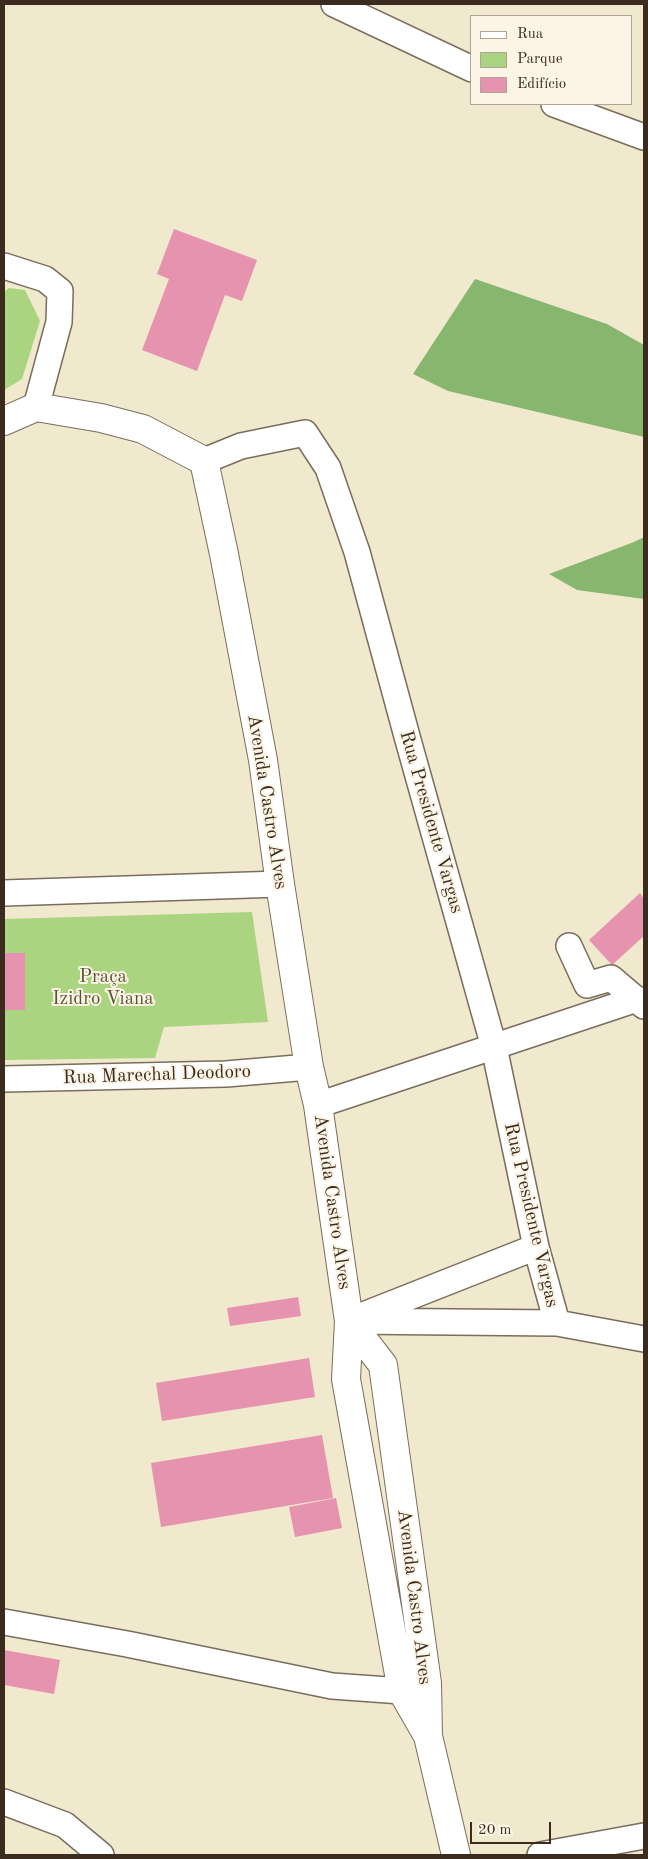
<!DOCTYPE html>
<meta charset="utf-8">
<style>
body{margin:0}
#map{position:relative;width:648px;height:1859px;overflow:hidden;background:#f0e9ce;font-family:"Old Standard TT",serif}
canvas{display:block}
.frame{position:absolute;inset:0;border:5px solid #3b2a1e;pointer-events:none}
.legend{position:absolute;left:470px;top:15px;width:162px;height:90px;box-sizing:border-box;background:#fcf5e5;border:1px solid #afa495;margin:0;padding:6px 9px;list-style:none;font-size:15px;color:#3b2a1e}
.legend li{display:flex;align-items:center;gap:10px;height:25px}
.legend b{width:25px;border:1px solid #afa495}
.scale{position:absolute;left:470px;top:1822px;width:81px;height:22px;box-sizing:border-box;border:2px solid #3b2a1e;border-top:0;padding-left:6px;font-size:15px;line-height:18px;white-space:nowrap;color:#3b2a1e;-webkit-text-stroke:4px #fcf5e5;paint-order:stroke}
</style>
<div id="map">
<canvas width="648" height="1859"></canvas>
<div class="frame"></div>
<ul class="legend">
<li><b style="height:6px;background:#fff"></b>Rua</li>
<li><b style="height:14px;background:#aad480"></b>Parque</li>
<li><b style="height:14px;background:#e593af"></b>Edifício</li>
</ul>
<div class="scale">20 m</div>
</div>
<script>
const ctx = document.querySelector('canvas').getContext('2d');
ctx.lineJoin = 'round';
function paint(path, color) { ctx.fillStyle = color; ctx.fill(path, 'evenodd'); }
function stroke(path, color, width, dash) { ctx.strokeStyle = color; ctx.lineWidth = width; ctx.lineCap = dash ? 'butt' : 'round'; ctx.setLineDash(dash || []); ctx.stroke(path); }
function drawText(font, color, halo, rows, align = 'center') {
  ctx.font = font + ' "Old Standard TT",serif'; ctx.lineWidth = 4; ctx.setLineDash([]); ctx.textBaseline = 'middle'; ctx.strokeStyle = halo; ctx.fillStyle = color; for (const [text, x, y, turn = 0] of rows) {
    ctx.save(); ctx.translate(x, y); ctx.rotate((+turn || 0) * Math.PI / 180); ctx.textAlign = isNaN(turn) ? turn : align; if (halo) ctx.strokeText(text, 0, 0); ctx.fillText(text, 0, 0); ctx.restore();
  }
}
const green = new Path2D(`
 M9,288L25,290L40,321L22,379L4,390V292Z
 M252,912L268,1022L164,1027L155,1058L4,1060V919Z`);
const forest = new Path2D(`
 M475,279L607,324L644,345V437L448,391L413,374Z
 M644,537V599L577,590L549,574L634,542Z`);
const building = new Path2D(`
 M174,229L257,260L242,301L225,295L197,371L142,350L169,279L157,274Z
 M640,893L644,899V936L612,965L589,940Z
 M4,953H25V1010H4Z
 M298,1297L301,1316L230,1326L227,1308Z
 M309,1358L315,1397L162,1421L156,1383Z
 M322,1435L333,1498L161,1527L151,1463Z
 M336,1498L342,1528L295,1537L289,1507Z
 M4,1650L60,1660L54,1694L4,1685Z`);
const minor = new Path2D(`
 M334,4L472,69
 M554,104L644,137
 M4,266L45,279L60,291L59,322L36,407
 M204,461L241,446L305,433L328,468L357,552L408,740L494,1047L536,1247L557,1323
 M4,893L280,884
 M569,946L587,985L611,978L644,1006
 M4,1079L226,1074L309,1067
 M318,1105L637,999
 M361,1316L536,1247
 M349,1321L557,1323L644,1339
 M4,1622L127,1644L332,1686L402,1691L421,1684
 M4,1802L65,1825L101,1855
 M540,1855L644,1836`);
const tertiary = new Path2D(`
 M4,421L36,407L101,418L143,429L204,461L224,554L263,760L280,884L309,1067L318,1105L349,1321L346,1379L402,1691L428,1736
 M349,1321L383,1365L427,1683L428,1736L456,1855`);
const streetNames = [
 ["Avenida Castro Alves",267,802,81],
 ["Rua Presidente Vargas",431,822,74],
 ["Rua Marechal Deodoro",157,1075,-2],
 ["Avenida Castro Alves",332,1202,82],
 ["Rua Presidente Vargas",531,1215,77],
 ["Avenida Castro Alves",414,1597,83]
];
const parkNames = [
 ["Praça",103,977],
 ["Izidro Viana",103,999]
];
paint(green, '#aad480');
paint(forest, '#87b66e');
paint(building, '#e593af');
stroke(minor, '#7a6d5c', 28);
stroke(tertiary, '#7a6d5c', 30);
stroke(minor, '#fff', 25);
stroke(tertiary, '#fff', 28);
drawText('19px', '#3b2a1e', '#fcf5e5', streetNames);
drawText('19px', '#575436', '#fcf5e5', parkNames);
</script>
